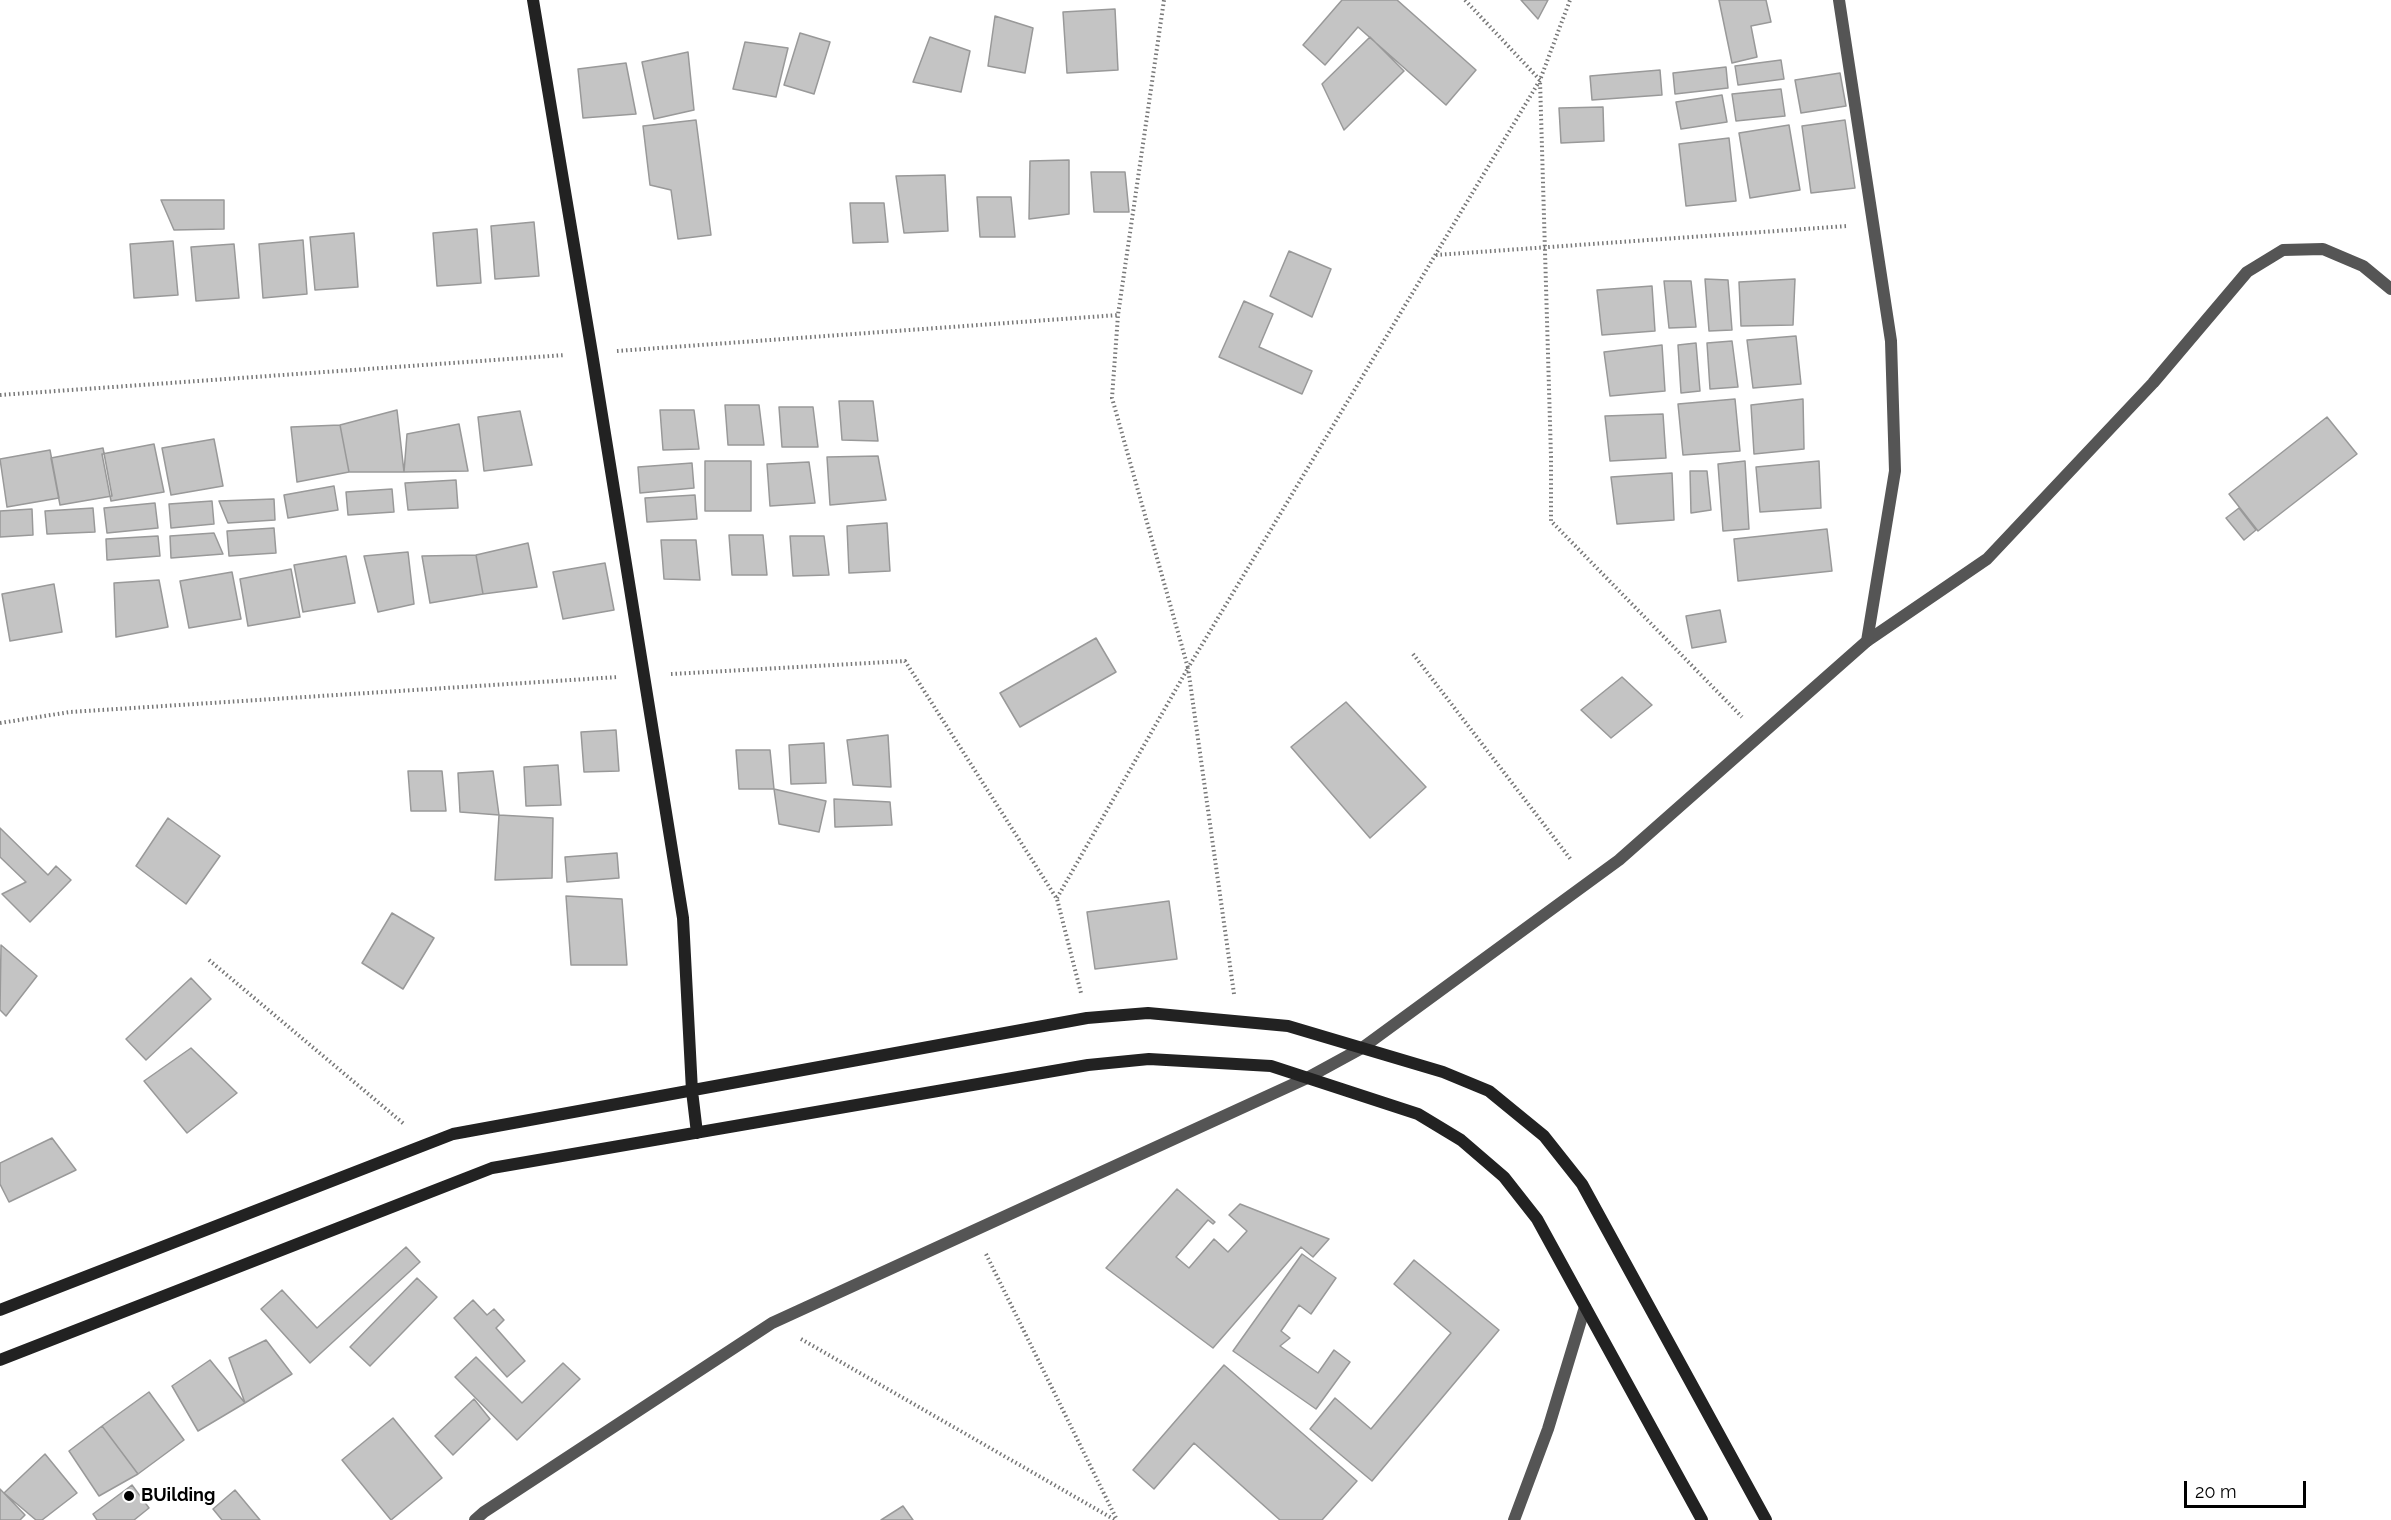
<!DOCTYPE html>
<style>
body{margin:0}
#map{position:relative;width:2391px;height:1520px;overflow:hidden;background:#fff;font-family:Raleway,sans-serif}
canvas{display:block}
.scale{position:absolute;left:2184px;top:1481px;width:122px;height:27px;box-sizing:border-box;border:3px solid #000;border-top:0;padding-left:8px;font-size:18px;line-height:21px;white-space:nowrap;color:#000;-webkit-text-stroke:4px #fff;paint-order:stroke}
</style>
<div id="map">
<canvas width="2391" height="1520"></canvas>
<div class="scale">20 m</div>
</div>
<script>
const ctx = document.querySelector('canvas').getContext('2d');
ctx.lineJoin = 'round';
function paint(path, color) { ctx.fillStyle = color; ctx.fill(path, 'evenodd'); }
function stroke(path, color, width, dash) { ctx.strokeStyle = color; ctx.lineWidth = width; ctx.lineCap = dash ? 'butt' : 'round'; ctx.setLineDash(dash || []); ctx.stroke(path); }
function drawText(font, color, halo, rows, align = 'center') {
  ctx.font = font + ' Raleway,sans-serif'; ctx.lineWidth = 5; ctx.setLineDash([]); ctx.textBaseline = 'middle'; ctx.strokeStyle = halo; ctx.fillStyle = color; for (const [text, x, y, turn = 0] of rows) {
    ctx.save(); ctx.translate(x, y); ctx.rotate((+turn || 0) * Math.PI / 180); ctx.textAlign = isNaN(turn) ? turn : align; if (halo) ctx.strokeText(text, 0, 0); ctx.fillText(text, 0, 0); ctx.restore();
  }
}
const building = new Path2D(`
 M1342,0H1397L1476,70L1446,105L1358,27L1325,65L1303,45Z
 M1521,0H1548L1538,19Z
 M1719,0H1766L1771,22L1751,26L1757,57L1732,63Z
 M1115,9L1118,70L1067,73L1063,12Z
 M995,16L1033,28L1025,73L988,66Z
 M800,33L830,42L814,94L784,85Z
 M930,37L970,51L961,92L913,82Z
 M1370,37L1404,71L1344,130L1322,84Z
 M745,42L788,48L776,97L733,89Z
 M688,52L694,110L654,119L642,62Z
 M1781,60L1784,79L1738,85L1735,66Z
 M626,63L636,114L583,118L578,69Z
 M1726,67L1728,88L1675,94L1673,73Z
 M1660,70L1662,95L1592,100L1590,76Z
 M1840,73L1846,106L1801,113L1795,80Z
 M1781,89L1785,116L1736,121L1732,94Z
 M1722,95L1727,122L1681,129L1676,102Z
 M1603,107L1604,141L1561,143L1559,108Z
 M696,120L711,235L678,239L671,190L650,185L643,126Z
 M1845,120L1855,188L1811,193L1802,126Z
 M1789,125L1800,190L1750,198L1739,133Z
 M1729,138L1736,201L1686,206L1679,144Z
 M1069,160V214L1029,219L1030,161Z
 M1091,172H1125L1129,212H1094Z
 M945,175L948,231L904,233L896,176Z
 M977,197H1011L1015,237H980Z
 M161,200H224V229L174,230Z
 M850,203H884L888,242L853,243Z
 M534,222L539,276L495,279L491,226Z
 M477,229L481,283L437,286L433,233Z
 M354,233L358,287L315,290L310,237Z
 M303,240L307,294L263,298L259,244Z
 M173,241L178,295L134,298L130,244Z
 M234,244L239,298L196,301L191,247Z
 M1289,251L1331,269L1312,317L1270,296Z
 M1705,279L1728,280L1732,330L1709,331Z
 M1795,279L1793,325L1741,326L1739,282Z
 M1664,281H1691L1696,327L1669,328Z
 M1652,286L1655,331L1602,335L1597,290Z
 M1244,301L1273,314L1259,347L1312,371L1302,394L1219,357Z
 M1796,336L1801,384L1753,388L1747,340Z
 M1732,341L1738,387L1710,389L1707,343Z
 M1696,343L1700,391L1681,393L1678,345Z
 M1662,345L1665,391L1610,396L1604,352Z
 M1735,399L1740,451L1683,455L1678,404Z
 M1803,399L1804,449L1754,454L1751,405Z
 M839,401H873L878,441L842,440Z
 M725,405H759L764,445H728Z
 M779,407H813L818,447H782Z
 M397,410L404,472H349L340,425Z
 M660,410H694L699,449L663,450Z
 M520,411L532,465L484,471L478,417Z
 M1663,414L1666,458L1610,461L1605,416Z
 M2327,417L2357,454L2258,531L2229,494Z
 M459,424L468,471L404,472L407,434Z
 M340,425L349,472L297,482L291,427Z
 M214,439L223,486L171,495L162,448Z
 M154,444L164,492L111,501L102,454Z
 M103,448L112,496L60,505L51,458Z
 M50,450L59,498L7,507L0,459Z
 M878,456L886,500L830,505L827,457Z
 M705,461H751V511H705Z
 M1745,461L1749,529L1723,531L1718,464Z
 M1819,461L1821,508L1760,512L1756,467Z
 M809,462L815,503L770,506L767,464Z
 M692,463L694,488L640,493L638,467Z
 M1690,471H1707L1711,510L1691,513Z
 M1672,473L1674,520L1617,524L1611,477Z
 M456,480L458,508L408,510L405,483Z
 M334,486L338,510L288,518L284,495Z
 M392,489L394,512L348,515L346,492Z
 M695,495L697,519L647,522L645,498Z
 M274,499L275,520L228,523L219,501Z
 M212,501L214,524L171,528L169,504Z
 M155,503L158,528L107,533L104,508Z
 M93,508L95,532L47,534L45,511Z
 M2239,508L2256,530L2244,540L2226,518Z
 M32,509L33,535L0,537V511Z
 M887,523L890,571L849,573L847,526Z
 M274,528L276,553L229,556L227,531Z
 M1827,529L1832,571L1738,581L1734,539Z
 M214,533L223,554L171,558L170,536Z
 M729,535H763L767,575H732Z
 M158,536L160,556L107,560L106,539Z
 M790,536H824L829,575L793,576Z
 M661,540H696L700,580L664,579Z
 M528,543L537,587L483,594L476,555Z
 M408,552L414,604L378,612L364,556Z
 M476,555L483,594L430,603L422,556Z
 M346,556L355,603L303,612L294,565Z
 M605,563L614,610L563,619L553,572Z
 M291,569L300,617L248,626L240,579Z
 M232,572L241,619L189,628L180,581Z
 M159,580L168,627L116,637L114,583Z
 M54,584L62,632L10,641L2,594Z
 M1720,610L1726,642L1692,648L1686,616Z
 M1096,638L1116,672L1020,727L1000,693Z
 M1622,677L1652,705L1611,738L1581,710Z
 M1346,702L1426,787L1370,838L1291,747Z
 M616,730L619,771L584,772L581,732Z
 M888,735L891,787L853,785L847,740Z
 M824,743L826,783L791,784L789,745Z
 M736,750H770L774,789H739Z
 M558,765L561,805L526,806L524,767Z
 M408,771H442L446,811H411Z
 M493,771L499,815L460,812L458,773Z
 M774,789L826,801L819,832L779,824Z
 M834,799L890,802L892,825L835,827Z
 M499,815L553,818L552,878L495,880Z
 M168,818L220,856L186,904L136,866Z
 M0,828L48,875L56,866L71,880L30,922L2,894L26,882L0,857Z
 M617,853L619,878L567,882L565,857Z
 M566,896L622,899L627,965H571Z
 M1169,901L1177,959L1095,969L1087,912Z
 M392,913L434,938L403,989L362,963Z
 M1,945L37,976L6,1016L0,1010Z
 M191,978L211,999L146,1060L126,1039Z
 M191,1048L237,1093L187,1133L144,1081Z
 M52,1138L76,1170L9,1202L0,1184V1163Z
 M1177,1189L1215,1222L1213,1224L1208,1220L1176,1257L1189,1268L1214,1239L1228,1252L1247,1231L1229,1215L1240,1204L1329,1239L1313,1257L1301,1247L1213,1348L1106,1268Z
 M406,1247L420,1262L310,1363L261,1309L282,1290L317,1328Z
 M1302,1254L1336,1278L1311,1314L1299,1305L1281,1331L1290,1338L1280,1346L1318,1373L1334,1350L1350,1362L1316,1409L1233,1351Z
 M1414,1260L1499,1330L1372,1481L1310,1429L1335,1398L1371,1429L1451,1333L1394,1284Z
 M417,1278L437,1297L370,1366L350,1347Z
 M473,1300L487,1315L494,1309L504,1320L496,1328L525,1361L507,1377L454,1318Z
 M266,1340L292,1374L245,1403L229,1358Z
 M476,1357L522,1403L563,1363L580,1379L517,1440L455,1377Z
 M210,1360L245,1403L198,1431L172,1386Z
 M1224,1365L1357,1481L1322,1520H1280L1194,1443L1154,1489L1133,1470Z
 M149,1392L184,1440L138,1474L102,1426Z
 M474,1399L490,1419L453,1455L435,1436Z
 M393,1418L442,1478L391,1520L342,1460Z
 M102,1426L138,1474L99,1496L69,1451Z
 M45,1454L77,1493L42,1520H36L4,1493Z
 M132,1485L149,1508L134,1520H97L93,1514Z
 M0,1489L25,1515L20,1520H0Z
 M235,1490L260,1520H222L213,1509Z
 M903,1506L913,1520H881Z`);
const path = new Path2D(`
 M1465,0L1540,80L1551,457V521L1742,717
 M1436,255L1847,226
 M617,351L1118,315L1164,0
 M0,395L565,355
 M1413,654L1572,861
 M671,674L905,661L1057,899L1081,993
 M0,723L70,712L618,677
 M1057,898L1188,668L1112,398L1118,315
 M209,960L404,1124
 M1234,994L1188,668L1540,80L1570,0
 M986,1254L1117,1520
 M801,1339L1115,1520`);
const lane = new Path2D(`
 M1867,641L1987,559L2153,383L2247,272L2283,250L2323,249L2363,266L2391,289`);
const street = new Path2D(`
 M475,1520L484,1512L772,1323L1307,1078L1362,1048L1619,860L1867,641L1895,471L1891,341L1839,0
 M1514,1520L1548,1429L1585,1307`);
const secondary = new Path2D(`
 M533,0L592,353L683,918L692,1091L697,1133
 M0,1310L453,1134L1087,1018L1148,1013L1288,1026L1443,1072L1489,1091L1544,1136L1582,1184L1766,1520
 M0,1360L492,1168L1088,1065L1149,1059L1271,1066L1418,1114L1461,1140L1504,1177L1537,1219L1702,1520`);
const markers = [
 [129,1496,6,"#000"]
];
const poiNames = [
 ["BUilding",141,1496]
];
paint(building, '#c4c4c4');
stroke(building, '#999', 1.5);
stroke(path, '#777', 4, [1.5, 3]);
stroke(lane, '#555', 12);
stroke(street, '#555', 12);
stroke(secondary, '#222', 12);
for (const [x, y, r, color] of markers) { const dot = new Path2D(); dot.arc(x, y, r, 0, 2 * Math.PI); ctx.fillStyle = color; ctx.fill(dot); stroke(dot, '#fff', 2); }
drawText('bold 18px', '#000', '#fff', poiNames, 'left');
</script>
